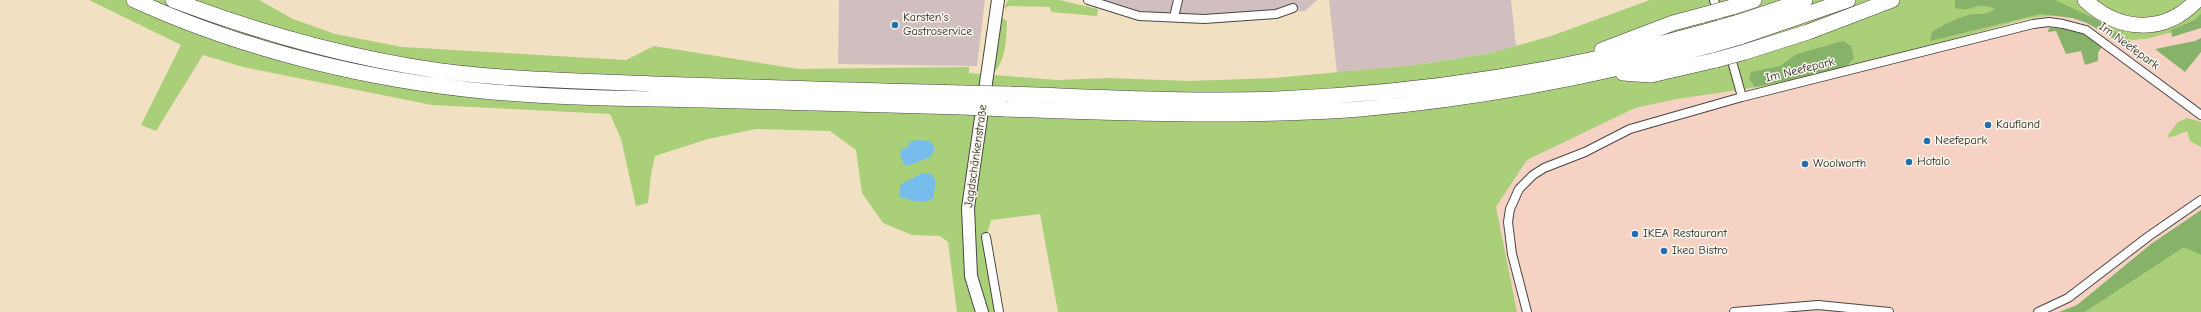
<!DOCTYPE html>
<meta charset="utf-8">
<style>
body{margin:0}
canvas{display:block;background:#f1e1c2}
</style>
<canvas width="2201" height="312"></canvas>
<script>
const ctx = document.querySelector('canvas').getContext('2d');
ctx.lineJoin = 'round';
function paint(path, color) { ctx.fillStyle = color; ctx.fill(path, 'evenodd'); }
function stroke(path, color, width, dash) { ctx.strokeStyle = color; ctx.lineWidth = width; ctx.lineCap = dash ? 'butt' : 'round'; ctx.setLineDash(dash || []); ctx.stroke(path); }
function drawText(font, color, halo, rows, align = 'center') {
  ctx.font = font + ' "Comic Neue",sans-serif'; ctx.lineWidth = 3; ctx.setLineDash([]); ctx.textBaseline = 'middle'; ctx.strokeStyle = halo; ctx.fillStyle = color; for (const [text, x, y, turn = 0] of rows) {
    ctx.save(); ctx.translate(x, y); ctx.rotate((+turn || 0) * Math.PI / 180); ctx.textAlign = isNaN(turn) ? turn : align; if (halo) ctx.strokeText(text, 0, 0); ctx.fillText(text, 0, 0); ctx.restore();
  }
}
const built = new Path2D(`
 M2062,14L2076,16L2132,40L2146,39L2181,30L2201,19V210L2151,244L2077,305L2059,312H1517L1496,207L1527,160L1635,108L1677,99L1772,85L2026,19Z`);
const industrial = new Path2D(`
 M839,0H985L977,66L838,64Z
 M1099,0H1317L1305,11L1191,15L1139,11Z
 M1329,0H1511L1516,46L1491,53L1415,65L1337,73Z`);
const green = new Path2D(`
 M89,0H259L293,19L335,34L402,47L626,60L654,46L798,69L969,67V73L1057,80L1109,78L1189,81L1274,78L1415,65L1491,53L1551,36L1650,0H2201V19L2181,30L2146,39L2132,40L2118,37L2090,21L2062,14L2026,19L1844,69L1772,85L1677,99L1635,108L1527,160L1496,207L1517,312H1058L1040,214L991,220L986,237L999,312H957L948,242L940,236L912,235L883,223L862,193L856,150L830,131L756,129L708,139L655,156L651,174L648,203L636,206L621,139L610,114L432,105L243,67L203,55L156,131L141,125L181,45Z
 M1008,0H1059L1098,9L1097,16L1051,12L1050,7L1010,6L1004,8Z
 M1001,17L1007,21C1006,40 1007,57 994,73Z
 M2187,118L2201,122V147L2190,141L2187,131L2169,138L2168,135L2178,122Z
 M2184,246L2201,255V312H2085Z`);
const forest = new Path2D(`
 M1955,0H2055L2096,19L2131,42L2128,45L2116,40L2087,23L2072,18L2040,14L1930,41L1932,32C1943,25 1955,19 1968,15C1980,12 1983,17 1995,9C1976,0 1974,13 1955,8Z
 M2201,14V28L2172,37L2171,30L2195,20Z
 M2049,28C2070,28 2085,33 2103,45L2098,53V61L2085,65L2081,51L2066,54L2056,31L2048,32Z
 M2201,38V52L2185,72L2155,49L2195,41Z
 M1843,41L1851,46L1854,58L1844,69L1755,87L1749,79L1751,72L1780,66L1797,54Z
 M2201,210V255L2184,247L2085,312H2059L2077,305L2151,244Z`);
const water = new Path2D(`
 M917,140L930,141L935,149L930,157L907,166L904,164L900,155L901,150L909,146V142Z
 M923,173H930L936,181L933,199C921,204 911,201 899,196L901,184Z`);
const minor = new Path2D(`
 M1088,0L1139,16L1204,19L1276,14L1293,8
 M1714,0L1723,29
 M1174,17L1178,0
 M1730,54L1742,97
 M986,237L999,312
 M1527,312L1512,254L1508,222L1510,209L1519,189L1533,175L1544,168L1585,152L1630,129L1742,97L2033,24L2049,22L2063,24L2086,30L2201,115
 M1734,312L1818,305L1889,312
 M2038,312L2068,298L2149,236L2201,200`);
const secondary = new Path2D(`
 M982,312L971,276L968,208L998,0`);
const motorway = new Path2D(`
 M134,0C246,51 371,81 493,92C563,98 634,99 704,100C790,103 876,105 962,107
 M173,0C260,33 348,58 441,71C511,80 582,81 653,84C757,87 860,91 963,93
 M2085,0C2119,32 2164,35 2197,0
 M1732,7L1754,0
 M1736,23L1805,0
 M1740,37L1848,0
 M1602,50L1673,23L1703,15
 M1745,52L1808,32L1892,0
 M1623,73L1651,75L1716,60
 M1008,94C1097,97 1188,102 1277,99C1424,93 1567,71 1708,31
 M1006,109C1124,113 1243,118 1360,109C1479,99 1596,76 1712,45`);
const motorwayBridge = new Path2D(`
 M1703,15L1732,7
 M1708,31L1736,23
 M1712,45L1740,37
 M1716,60L1745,52
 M963,93L1008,94
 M962,107L1006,109`);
const markers = [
 [895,25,4,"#1f6fb2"],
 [1988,125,4,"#1f6fb2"],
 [1927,141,4,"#1f6fb2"],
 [1909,162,4,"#1f6fb2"],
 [1805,164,4,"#1f6fb2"],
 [1635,234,4,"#1f6fb2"],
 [1664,251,4,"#1f6fb2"]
];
const poiNames = [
 ["Karsten's",903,18],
 ["Gastroservice",903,32],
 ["Kaufland",1996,125],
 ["Neefepark",1935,141],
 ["Hotalo",1917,162],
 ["Woolworth",1813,164],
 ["IKEA Restaurant",1643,234],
 ["Ikea Bistro",1672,251]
];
const streetNames = [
 ["Im Neefepark",2129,46,36],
 ["Im Neefepark",1800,70,-14],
 ["Jagdschänkenstraße",976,156,-82]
];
paint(built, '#f6d2c5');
paint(industrial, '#d1bfbf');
paint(green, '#aacf79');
paint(forest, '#87b269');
paint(water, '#76bdee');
stroke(minor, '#494642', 10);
stroke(secondary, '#494642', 14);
stroke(motorway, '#494642', 16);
stroke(minor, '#fff', 8);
stroke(secondary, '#fff', 12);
stroke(motorway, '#fff', 15);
stroke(motorwayBridge, '#494642', 16, []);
stroke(motorwayBridge, '#fff', 15);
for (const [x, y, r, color] of markers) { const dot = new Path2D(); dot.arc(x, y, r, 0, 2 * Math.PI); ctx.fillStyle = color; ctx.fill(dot); stroke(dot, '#fbf7ec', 1.5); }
drawText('12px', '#2b2b2b', '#fbf7ec', poiNames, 'left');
drawText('12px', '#2b2b2b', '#fbf7ec', streetNames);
</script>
